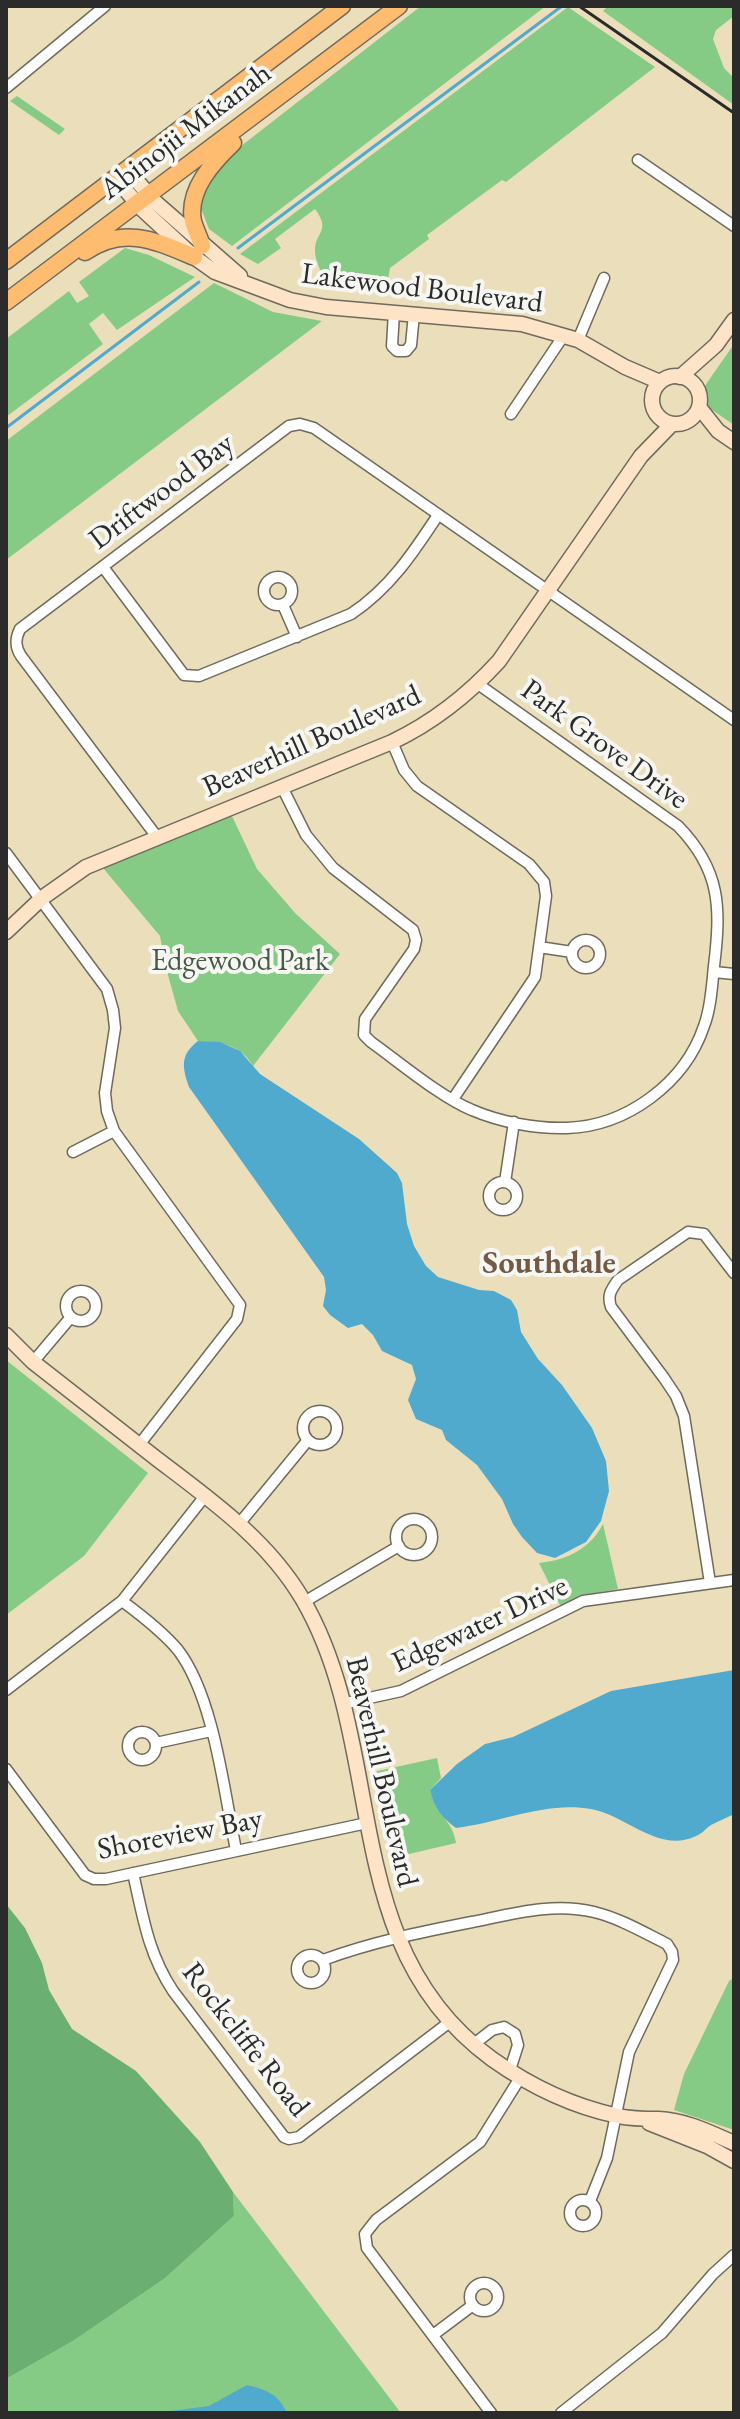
<!DOCTYPE html>
<style>
body{margin:0}
#map{position:relative;width:740px;height:2419px;overflow:hidden;background:#ebdebb;font-family:"EB Garamond",serif}
canvas{display:block}
.frame{position:absolute;inset:0;border:8px solid #2b2b2b;pointer-events:none}
</style>
<div id="map">
<canvas width="740" height="2419"></canvas>
<div class="frame"></div>
</div>
<script>
const ctx = document.querySelector('canvas').getContext('2d');
ctx.lineJoin = 'round';
function paint(path, color) { ctx.fillStyle = color; ctx.fill(path, 'evenodd'); }
function stroke(path, color, width, dash) { ctx.strokeStyle = color; ctx.lineWidth = width; ctx.lineCap = dash ? 'butt' : 'round'; ctx.setLineDash(dash || []); ctx.stroke(path); }
function drawText(font, color, halo, rows, align = 'center') {
  ctx.font = font + ' "EB Garamond",serif'; ctx.lineWidth = 8; ctx.setLineDash([]); ctx.textBaseline = 'middle'; ctx.strokeStyle = halo; ctx.fillStyle = color; for (const [text, x, y, turn = 0] of rows) {
    ctx.save(); ctx.translate(x, y); ctx.rotate((+turn || 0) * Math.PI / 180); ctx.textAlign = isNaN(turn) ? turn : align; if (halo) ctx.strokeText(text, 0, 0); ctx.fillText(text, 0, 0); ctx.restore();
  }
}
const green = new Path2D(`
 M421,6H546L232,246L209,229L202,211H197L210,179L227,157Z
 M608,6H734V16L716,30L713,39L724,68L734,78V105L603,11Z
 M568,7L655,67L506,182L502,180L427,235L429,239L390,268L386,291L333,289L322,284C322,267 316,265 315,252C314,232 332,232 315,209L275,239L281,248L258,264L240,254Z
 M17,96L65,129L59,135L10,101Z
 M125,248L149,255L195,277L117,330L103,313L89,324L103,344L6,417V339L69,291L77,303L89,296L79,282Z
 M214,283L273,312L322,321L6,560V441Z
 M734,344V425L705,405L702,390Z
 M232,816L257,869L296,914L340,954L253,1066C241,1045 221,1042 198,1041L178,1011L166,968L160,936L103,868Z
 M6,1360L148,1473L84,1556L6,1615Z
 M603,1524L618,1589L589,1594L560,1605L539,1563C567,1560 590,1549 603,1524Z
 M437,1758L441,1778L430,1790C436,1814 453,1821 456,1843L392,1858L373,1772Z
 M734,1978V2130L674,2110L684,2074L729,1981Z
 M233,2192L401,2413H6V2379L73,2341L164,2279L234,2216Z`);
const forest = new Path2D(`
 M6,1904L25,1928L42,1963L49,1990L72,2029L136,2071L200,2142L233,2192L234,2216L164,2279L73,2341L6,2379Z`);
const water = new Path2D(`
 M198,1041L220,1042L240,1051L260,1074L359,1139L397,1173L402,1183L407,1224L414,1246L426,1266L438,1277L479,1290L494,1291L511,1300L517,1310L521,1332L538,1359L562,1385L592,1428L606,1461L609,1491L601,1521L586,1542L555,1558L537,1553L522,1537L513,1524L502,1499L477,1465L446,1440L442,1430L416,1419L408,1400L416,1379L412,1365L382,1351L373,1335L362,1324L348,1328L330,1315L323,1306L326,1290L324,1277L189,1087C182,1067 180,1055 198,1041Z
 M734,1670V1814C727,1818 718,1821 711,1825C706,1828 702,1834 696,1836C659,1854 626,1815 591,1809C545,1801 500,1823 456,1828C441,1817 434,1807 430,1790L457,1764L485,1744L513,1737L611,1691Z
 M247,2385C267,2390 278,2394 287,2413H156L209,2406Z`);
const stream = new Path2D(`
 M238,248L562,6
 M6,428L199,282`);
const street = new Path2D(`
 M6,88L105,6
 M638,160L734,226
 M394,312L392,346L397,351H406L411,345L414,314
 M578,340L604,278
 M511,414L564,335
 M103,567L184,675L199,676L351,614C390,588 413,553 438,515
 M264 591a14 14 0 1 1 28 0a14 14 0 1 1-28 0Z
 M283,605L297,637
 M392,742L404,770L417,786L529,864L544,882L546,896L535,977L453,1099
 M282,787L306,835L333,868L413,930L416,940L414,949L365,1019L364,1035L371,1042C399,1062 442,1098 472,1110C500,1122 536,1129 567,1128C627,1126 685,1083 704,1026C711,1008 712,985 714,966C721,908 721,870 678,826L478,684
 M157,837L21,656C15,647 15,639 20,629L289,426L300,424L314,428L734,720
 M6,853L107,989L113,1010L115,1028L105,1093L107,1111L114,1131L240,1305L237,1319L139,1445
 M572 954a14 14 0 1 1 28 0a14 14 0 1 1-28 0Z
 M539,947L572,952
 M714,972L734,974
 M73,1152L114,1131
 M489 1196a14 14 0 1 1 28 0a14 14 0 1 1-28 0Z
 M505,1182L514,1122
 M66 1306a15 15 0 1 1 30 0a15 15 0 1 1-30 0Z
 M33,1362L71,1317
 M303 1428a17 17 0 1 1 34 0a17 17 0 1 1-34 0Z
 M396 1537a18 18 0 1 1 36 0a18 18 0 1 1-36 0Z
 M239,1524L308,1440
 M710,1583L684,1416L676,1396L664,1378L611,1307C607,1295 611,1290 618,1280L688,1232L704,1234L734,1273
 M122,1601C141,1615 163,1632 178,1650C214,1697 224,1792 236,1850
 M304,1602L399,1546
 M6,1690L122,1601L205,1496
 M342,1704L401,1691L583,1601L734,1580
 M128 1746a14 14 0 1 1 28 0a14 14 0 1 1-28 0Z
 M156,1743L211,1731
 M6,1769L85,1875L94,1879H106L367,1823
 M133,1873C143,1917 148,1953 173,1991L284,2137L289,2139L299,2137L451,2021
 M297 1969a14 14 0 1 1 28 0a14 14 0 1 1-28 0Z
 M323,1960C372,1942 421,1932 472,1922C512,1914 553,1902 594,1912C619,1918 643,1932 667,1944L672,1952L673,1960L629,2052L607,2158L590,2201
 M474,2044L492,2030L504,2027L515,2034L518,2045L510,2070
 M570 2213a13 13 0 1 1 26 0a13 13 0 1 1-26 0Z
 M470 2297a14 14 0 1 1 28 0a14 14 0 1 1-28 0Z
 M433,2335L473,2305
 M491,2413L367,2248L365,2234L376,2220L480,2142L520,2078
 M561,2413L662,2333L713,2274L734,2255`);
const secondary = new Path2D(`
 M127,169L154,201L240,276
 M115,178L142,209L194,257L215,272L290,300L326,307L522,324L578,340L625,367L660,382
 M652 400a24 24 0 1 1 48 0a24 24 0 1 1-48 0Z
 M680,377L716,345L734,320
 M699,407L718,431L734,442
 M6,932L42,898L86,867L392,742C434,722 468,695 499,661L641,456L672,424
 M6,1335L33,1362C74,1394 115,1426 157,1459C211,1500 268,1540 303,1600C389,1748 336,1946 492,2059C530,2086 571,2106 618,2116C632,2119 645,2119 659,2119C685,2120 711,2133 734,2143
 M649,2123L707,2146L734,2161`);
const primary = new Path2D(`
 M202,246C200,238 195,229 193,221C187,190 213,162 233,143
 M85,252C124,225 156,241 194,257
 M6,261L342,6
 M6,302L399,6`);
const rail = new Path2D(`
 M579,6L734,113`);
const streetNames = [
 ["Abinojii Mikanah",186,132,-37],
 ["Lakewood Boulevard",422,289,7],
 ["Driftwood Bay",162,492,-37],
 ["Beaverhill Boulevard",312,742,-24],
 ["Park Grove Drive",604,745,36],
 ["Edgewater Drive",480,1625,-25],
 ["Beaverhill Boulevard",381,1772,77],
 ["Shoreview Bay",180,1835,-11],
 ["Rockcliffe Road",245,2040,52]
];
const parkNames = [
 ["Edgewood Park",240,962]
];
const neighbourhoodNames = [
 ["Southdale",549,1264]
];
paint(green, '#86cb85');
paint(forest, '#6caf72');
paint(water, '#50aacd');
stroke(stream, '#50aacd', 3);
stroke(street, '#6e6a5d', 13);
stroke(secondary, '#6e6a5d', 17);
stroke(primary, '#6e6a5d', 19);
stroke(street, '#fff', 10);
stroke(secondary, '#fee4c6', 14);
stroke(primary, '#fdbc70', 16);
stroke(rail, '#2b2b2b', 3);
drawText('30px', '#2b2b2b', '#f6f6f2', streetNames);
drawText('30px', '#465b46', '#f6f6f2', parkNames);
drawText('bold 32px', '#725a47', '#f6f6f2', neighbourhoodNames);
</script>
